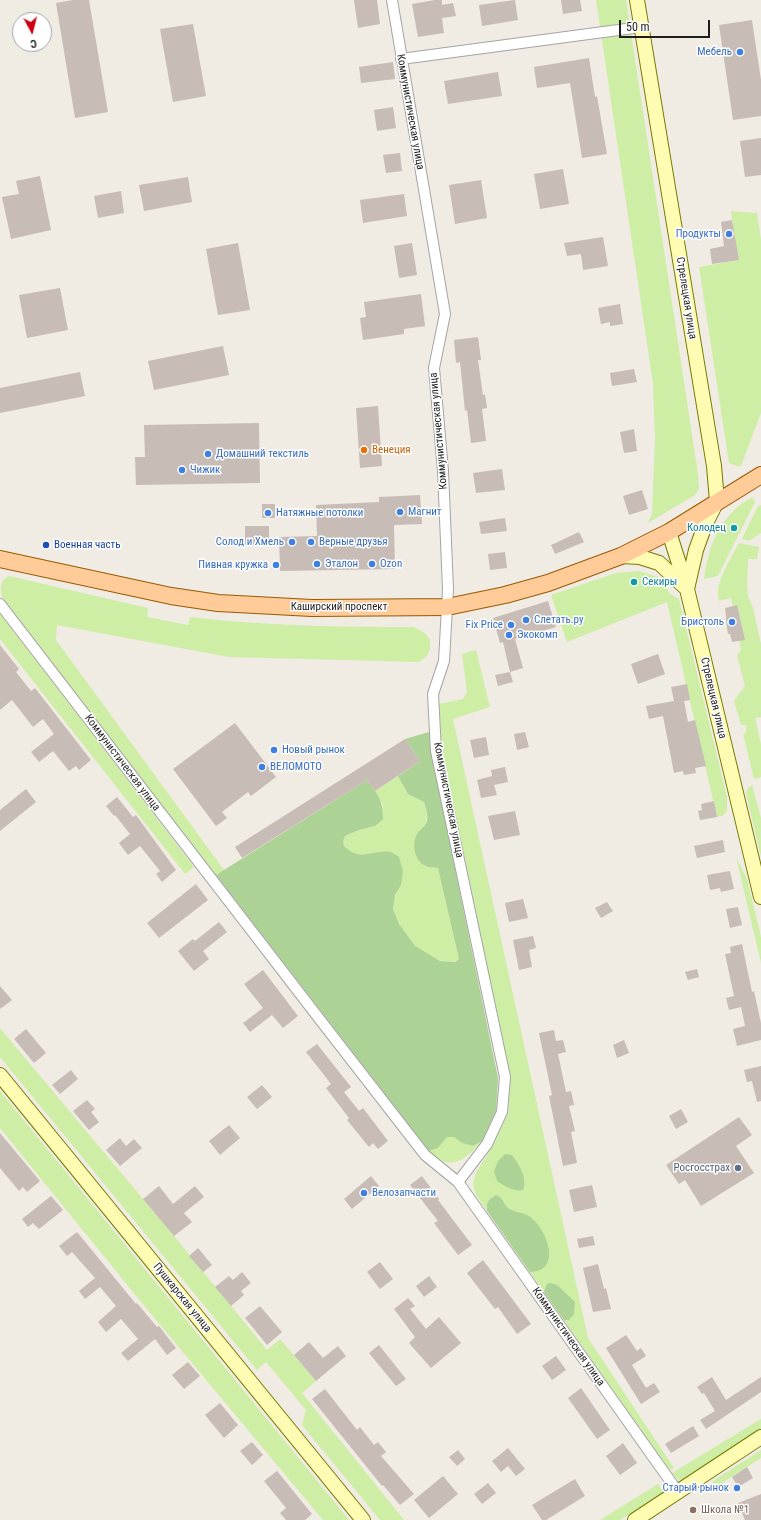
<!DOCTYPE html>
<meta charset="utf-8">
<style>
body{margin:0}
#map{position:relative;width:761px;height:1520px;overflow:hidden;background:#f0ebe3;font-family:"Roboto Condensed",sans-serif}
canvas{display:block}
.north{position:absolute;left:12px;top:12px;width:40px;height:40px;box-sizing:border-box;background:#fff;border:1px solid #a5a5a5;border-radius:50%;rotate:173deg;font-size:11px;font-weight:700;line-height:16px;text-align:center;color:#1e1e1e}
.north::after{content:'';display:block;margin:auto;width:14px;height:18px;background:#cc0010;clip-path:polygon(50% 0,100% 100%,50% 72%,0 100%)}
.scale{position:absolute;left:619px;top:20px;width:91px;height:18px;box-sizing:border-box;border:2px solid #1e1e1e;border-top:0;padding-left:5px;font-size:12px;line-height:14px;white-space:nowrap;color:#1e1e1e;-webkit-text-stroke:3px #fff;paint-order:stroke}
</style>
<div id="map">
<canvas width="761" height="1520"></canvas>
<div class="north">С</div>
<div class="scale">50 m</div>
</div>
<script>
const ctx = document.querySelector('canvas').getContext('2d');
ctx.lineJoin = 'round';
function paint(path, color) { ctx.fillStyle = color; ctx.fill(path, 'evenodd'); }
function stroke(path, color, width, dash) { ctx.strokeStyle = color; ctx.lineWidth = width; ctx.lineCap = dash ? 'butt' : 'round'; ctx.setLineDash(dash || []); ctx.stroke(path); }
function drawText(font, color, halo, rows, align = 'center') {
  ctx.font = font + ' "Roboto Condensed",sans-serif'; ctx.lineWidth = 3; ctx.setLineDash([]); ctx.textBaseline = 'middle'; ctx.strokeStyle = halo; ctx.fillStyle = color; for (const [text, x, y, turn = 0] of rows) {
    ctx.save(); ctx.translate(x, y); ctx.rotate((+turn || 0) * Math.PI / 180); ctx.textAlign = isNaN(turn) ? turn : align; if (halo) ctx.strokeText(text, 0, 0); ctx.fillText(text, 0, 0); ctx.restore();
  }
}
const grass = new Path2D(`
 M596,0H626L698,474L699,489L695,495L648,523L652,514L655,439L653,384Z
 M731,211L757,213L761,240V413L741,466H737L729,463L699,267L738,260Z
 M752,497L755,502L718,576L704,579C709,543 720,516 752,497Z
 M761,505V533L749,541L742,539L758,506Z
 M739,543L759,547L757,559H748L747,586L748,596L753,608L761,644V717L755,718L761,744V777L754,779L743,734L746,733V726L745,725H741L734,701L745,686L737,655L741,650L731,598L719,601C714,582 731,559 739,543Z
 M639,571L665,579L669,593L679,599L727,797V811L722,816L717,817L667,602L567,642L551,595L616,573Z
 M9,576L148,608L147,617L188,625L190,617C264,626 339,627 414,627L425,633L430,640V649L427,656L419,662L229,657L57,625L56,640L224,870L216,875L2,597C0,586 0,580 9,576Z
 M0,613L194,867L185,874L0,639Z
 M476,650L490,707L453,719L588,1338L674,1468L669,1470L476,1195L473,1184L476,1173L492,1147L508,1114L510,1076L442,751L439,704L463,699L467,692L462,654Z
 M398,776L408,794L424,802C428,818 429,824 416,835L425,866L438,867L459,959C447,967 425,955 415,946C408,939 394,918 393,908C393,899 397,892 401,885L368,854H352C345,848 341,845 345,836L359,830L375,826L383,806L375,791Z
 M752,785L761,818V857L746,793L748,788Z
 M736,857L747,879L761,937V963Z
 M0,1028L174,1236L267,1350L280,1339L316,1381L302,1393L404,1520H380L302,1425L306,1410L266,1362L257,1370L0,1057Z
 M0,1091L349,1520H323L137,1297L0,1128Z
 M447,1137H454L462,1143L473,1146L482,1141C473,1151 460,1166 445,1162C439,1160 434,1154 429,1151L438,1148Z
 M761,1419V1430L687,1479L678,1480L672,1473Z
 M761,1450V1458L714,1488L712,1484L713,1481Z
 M658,1484L664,1493L620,1520H600Z`);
const forest = new Path2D(`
 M429,732L431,752L498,1078L496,1111L482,1141L473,1146L462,1143L454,1137H447L438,1148L429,1151L216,875L367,780C378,794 383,801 383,819L375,826L359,830L345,836C343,841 342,845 347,849C361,861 376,849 390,852C393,853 396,855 399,857L403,871L401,885L395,895L393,909L399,924L415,946L440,961L455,962L459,959L438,868C435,867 429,868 426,866C415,862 412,846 416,836C418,830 425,828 427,821C428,815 426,809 424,802L408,794L398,776L420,761L405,739Z
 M505,1154L512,1155C519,1164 528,1179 523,1190C514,1192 504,1186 497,1181L494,1171L498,1161Z
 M496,1195C505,1199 502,1203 508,1208C514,1213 523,1212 529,1216C546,1227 564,1271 530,1272L487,1211V1204L490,1199Z
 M551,1283L557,1285L575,1302L574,1314L569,1320H564L544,1292L547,1284Z`);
const building = new Path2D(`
 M73,0H89L108,112L75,118L56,3Z
 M354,0H377L380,24L358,28Z
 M435,0H442V5L453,3L456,16L442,18L444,33L418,37L412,4Z
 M515,0L518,20L482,26L479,5Z
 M561,0H580L582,11L563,14Z
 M752,20L761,80V116L733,120L719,25Z
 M193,24L206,96L173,102L160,29Z
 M589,58L595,97L597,96L607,154L582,158L570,83L537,88L534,67Z
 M393,62L395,79L361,83L359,67Z
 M498,72L502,96L448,104L444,81Z
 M393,107L396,128L377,131L374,110Z
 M761,138V175L745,177L740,141Z
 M400,153L402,171L386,173L383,155Z
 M563,169L569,204L540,209L534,174Z
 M40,176L51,230L11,239L2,197L19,194L16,181Z
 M188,177L192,202L144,211L139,185Z
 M481,180L487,218L455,224L449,185Z
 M121,191L124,213L98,218L94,196Z
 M404,194L407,216L363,223L360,200Z
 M732,220L739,260L712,264L710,249L724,246L721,222Z
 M603,237L608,266L583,270L581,254L567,256L564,243Z
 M238,243L250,310L218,315L206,249Z
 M412,243L417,275L399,278L394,246Z
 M60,288L68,330L27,338L19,295Z
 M421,294L425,326L404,329V334L363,340L360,318L366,317L364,302Z
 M620,304L623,324L610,326V322L601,324L598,308Z
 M478,337L481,360H478L483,395L485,394L487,408L482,409L486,441L471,443L467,410L465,411L460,362L456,363L454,340Z
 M223,346L229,375L154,390L148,361Z
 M634,369L637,382L612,386L610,373Z
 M80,372L85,396L0,413V388Z
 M378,406L382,466L360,468L356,408Z
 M259,423L260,483L136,485L135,457H145L144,425Z
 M634,429L637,451L624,453L620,432Z
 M502,469L505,490L476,493L473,473Z
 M642,490L648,509L629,515L623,496Z
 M420,495L422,524L394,525L395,569L280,571L279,537L317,536L316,505L379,502V497Z
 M262,504H275V518H262Z
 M505,518L507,531L481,534L479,522Z
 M245,526H269V545H245Z
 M579,532L584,542L555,554L551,545Z
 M505,552L507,568L490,570L488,554Z
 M548,601L556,627L515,639L523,668L510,672L503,642L500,643L493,618Z
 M737,605L745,640L732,642L730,634H728L727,628L725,608Z
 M0,645L19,669L16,672L31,691L35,688L91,760L79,770L76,766L69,771L53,751L39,762L31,752L54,734L43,719L33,727L12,700L0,710Z
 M658,654L665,674L638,684L631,664Z
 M510,672L513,682L498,686L495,675Z
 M687,684L690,700L684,701L688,722L695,720L706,766L695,768L696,773L684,775L683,771L674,773L663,716L649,719L646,706L674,701L671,687Z
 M235,723L276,777L251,796L248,792L222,812L227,818L216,826L173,769Z
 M525,732L529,747L517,750L514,734Z
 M486,737L489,755L474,758L470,740Z
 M405,739L420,761L375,791L367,780L242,858L235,847Z
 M505,767L508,782L494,785L497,795L481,798L477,780L492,776L491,770Z
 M26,789L36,802L0,831V810Z
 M117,797L133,817L136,815L176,870L162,882L156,874L160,871L140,846L128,855L119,843L130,834L115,815L114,816L106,806Z
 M714,801L717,817L700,820L698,811L702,810L701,804Z
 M515,811L520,835L494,840L488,816Z
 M723,840L725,852L697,858L694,846Z
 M730,871L734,889L721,892L720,888L710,890L707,875Z
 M196,884L208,900L159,938L147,923Z
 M523,899L528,918L509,922L505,903Z
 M607,902L613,911L601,918L595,908Z
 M738,907L742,925L730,928L726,909Z
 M219,922L227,932L203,951L209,959L194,971L178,951L193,939L195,941Z
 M533,936L536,948L529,950L532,967L519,970L513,940Z
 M742,944L752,992L754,991L761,1023V1040L737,1046L733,1029L745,1026L741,1007L729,1010L726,998L734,996L725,954L731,953L730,947Z
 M697,969L699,977L688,980L685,972Z
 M263,970L298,1016L283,1028L272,1015L250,1032L243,1023L263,1008L244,984Z
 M0,986L12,1000L0,1009Z
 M26,1029L46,1053L34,1063L14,1039Z
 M554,1030L556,1041L563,1040L566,1052L558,1054L566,1092L571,1091L574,1105L569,1106L575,1131L571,1132L577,1163L563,1166L549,1096L552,1095L539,1033Z
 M624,1040L629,1053L617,1058L613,1045Z
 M317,1044L351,1087L344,1092L359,1111L363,1108L388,1141L378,1149L373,1143L369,1147L347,1120L349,1118L326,1088L331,1084L306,1052Z
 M761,1066V1101L757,1102L752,1081L747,1082L744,1070Z
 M71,1070L78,1079L60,1094L52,1085Z
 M262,1085L272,1097L257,1109L247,1097Z
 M87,1100L95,1109L91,1112L99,1122L89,1130L73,1111Z
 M681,1109L688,1122L676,1129L669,1116Z
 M739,1117L752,1135L736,1146L754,1173L701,1206L685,1180L679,1184L666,1165Z
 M229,1125L240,1138L220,1155L209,1141Z
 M0,1133L40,1181L27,1192L23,1187L19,1191L0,1168Z
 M120,1138L126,1146L134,1139L142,1148L120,1166L106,1150Z
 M371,1176L379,1186L352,1209L344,1199Z
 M422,1176L439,1199L438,1200L472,1245L458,1255L434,1223L438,1221L410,1185Z
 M592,1185L597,1207L574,1212L569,1190Z
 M159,1186L173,1204L195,1186L204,1197L184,1213L192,1222L174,1236L143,1199Z
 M51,1196L63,1210L39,1229L33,1223L28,1227L22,1219Z
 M77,1232L136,1304L137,1303L157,1327L159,1326L176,1348L167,1355L155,1339L128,1361L121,1353L138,1339L121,1319L106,1332L98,1322L116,1306L100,1287L85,1299L79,1291L95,1278L72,1252L67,1256L59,1246Z
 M593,1236L595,1245L579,1248L577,1239Z
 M198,1248L212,1265L203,1272L189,1256Z
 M483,1260L531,1324L517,1334L498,1307L495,1309L467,1273Z
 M380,1262L393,1279L380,1289L367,1272Z
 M598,1264L604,1289L606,1288L611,1309L593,1312L583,1268Z
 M242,1272L251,1283L241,1291L244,1295L231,1306L215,1287L229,1276L233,1280Z
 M429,1276L437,1287L424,1297L416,1286Z
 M408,1298L415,1306L410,1309L426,1329L439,1317L461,1343L431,1368L409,1343L415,1337L394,1309Z
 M260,1306L282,1332L267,1345L245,1318Z
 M626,1335L637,1351L641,1348L646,1356L632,1365L646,1388L654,1383L660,1392L641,1404L606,1348Z
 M309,1342L323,1358L338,1346L346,1356L316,1381L294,1355Z
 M379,1345L406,1379L396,1386L369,1353Z
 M556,1356L566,1370L552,1380L542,1366Z
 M188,1362L200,1376L184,1389L172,1375Z
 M712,1377L726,1400L761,1377V1392L706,1429L700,1420L715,1411L704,1393L702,1394L697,1387Z
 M581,1388L610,1430L597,1439L568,1398Z
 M325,1389L357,1430L360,1427L374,1445L378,1442L386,1452L381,1456L414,1494L400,1505L383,1485L382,1486L312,1399Z
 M220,1403L238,1425L224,1438L205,1415Z
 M693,1426L699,1436L671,1453L665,1444Z
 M252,1442L263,1455L252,1465L240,1451Z
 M623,1443L637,1463L620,1475L606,1456Z
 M508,1448L525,1469L516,1476L508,1466L501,1472L492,1461Z
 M458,1450L465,1459L457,1466L449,1457Z
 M747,1467L753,1478L738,1487L732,1477Z
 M277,1471L312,1514L305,1520H286L280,1513L286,1508L264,1481Z
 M443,1476L458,1494L429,1518L414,1500Z
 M575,1479L585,1496L546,1520H542L532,1505Z
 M488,1483L496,1493L482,1504L474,1494Z
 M761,1494V1520H745L738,1503Z`);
const street = new Path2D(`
 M392,0L445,314L434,368L443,471L448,589L444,661L433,694L436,751L505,1077L502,1112L487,1144L458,1182
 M401,59L641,27
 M0,604L321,1021L425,1155L458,1182L678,1492`);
const secondary = new Path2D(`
 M637,0L714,466L717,501L705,525L696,550L687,589
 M669,532L687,589L761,897
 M621,556L640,557L659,563L686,588
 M0,1075L363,1520
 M635,1520L761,1437`);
const primary = new Path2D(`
 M0,559L171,596L218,603L312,608L447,607L505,595L548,583L621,556L669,532L761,475`);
const markers = [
 [740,52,4,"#3f7fe0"],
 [729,234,4,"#3f7fe0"],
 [364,450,4,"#e8710a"],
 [208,454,4,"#3f7fe0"],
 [182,470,4,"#3f7fe0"],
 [400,512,4,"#3f7fe0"],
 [268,513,4,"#3f7fe0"],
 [734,528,4,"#0f9aa8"],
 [292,542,4,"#3f7fe0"],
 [311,542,4,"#3f7fe0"],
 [46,545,4,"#1a4fb4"],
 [317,564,4,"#3f7fe0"],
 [372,564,4,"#3f7fe0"],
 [276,565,4,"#3f7fe0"],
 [634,582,4,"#0f9aa8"],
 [526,620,4,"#3f7fe0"],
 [732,622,4,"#3f7fe0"],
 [511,625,4,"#3f7fe0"],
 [509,635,4,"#3f7fe0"],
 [274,750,4,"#3f7fe0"],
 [262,767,4,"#3f7fe0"],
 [738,1168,4,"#5c6f8a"],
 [364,1193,4,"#3f7fe0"],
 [737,1488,4,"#3f7fe0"],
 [693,1510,4,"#8d6e63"]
];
const shopNames = [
 ["Мебель",732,52,"right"],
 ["Продукты",721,234,"right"],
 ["Домашний текстиль",216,454],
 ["Чижик",190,470],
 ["Магнит",408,512],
 ["Натяжные потолки",276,513],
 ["Солод и Хмель",284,542,"right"],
 ["Верные друзья",319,542],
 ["Эталон",325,564],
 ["Ozon",380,564],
 ["Пивная кружка",268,565,"right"],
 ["Слетать.ру",534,620],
 ["Бристоль",724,622,"right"],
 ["Fix Price",503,625,"right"],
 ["Экокомп",517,635],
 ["Новый рынок",282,750],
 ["ВЕЛОМОТО",270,767],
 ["Велозапчасти",372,1193],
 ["Старый рынок",729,1488,"right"]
];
const streetNames = [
 ["Коммунистическая улица",410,112,80],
 ["Стрелецкая улица",686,298,81],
 ["Коммунистическая улица",439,431,-95],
 ["Каширский проспект",339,607],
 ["Стрелецкая улица",713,698,77],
 ["Коммунистическая улица",122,763,53],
 ["Коммунистическая улица",448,800,79],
 ["Пушкарская улица",182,1298,51],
 ["Коммунистическая улица",568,1337,55]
];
const foodNames = [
 ["Венеция",372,450]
];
const cultureNames = [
 ["Колодец",726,528],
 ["Секиры",642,582,"left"]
];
const transitNames = [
 ["Военная часть",54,545]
];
const serviceNames = [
 ["Росгосстрах",730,1168]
];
const educationNames = [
 ["Школа №1",701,1510]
];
paint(grass, '#ceeea5');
paint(forest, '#acd295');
paint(building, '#c8bcb6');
stroke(street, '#a5a5a5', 12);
stroke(secondary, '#767a00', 16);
stroke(primary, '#985a00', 18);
stroke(street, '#fff', 10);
stroke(secondary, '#fefcb3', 14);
stroke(primary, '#ffcb99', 16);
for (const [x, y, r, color] of markers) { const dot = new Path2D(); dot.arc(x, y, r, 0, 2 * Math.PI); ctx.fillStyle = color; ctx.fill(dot); stroke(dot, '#fff', 1.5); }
drawText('11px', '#366cbe', '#fff', shopNames, 'left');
drawText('11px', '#1e1e1e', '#fff', streetNames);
drawText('11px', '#c56008', '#fff', foodNames, 'left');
drawText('11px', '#0d838f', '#fff', cultureNames, 'right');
drawText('11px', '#164399', '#fff', transitNames, 'left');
drawText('11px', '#4e5e75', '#fff', serviceNames, 'right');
drawText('11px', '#785e54', '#fff', educationNames, 'left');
</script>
